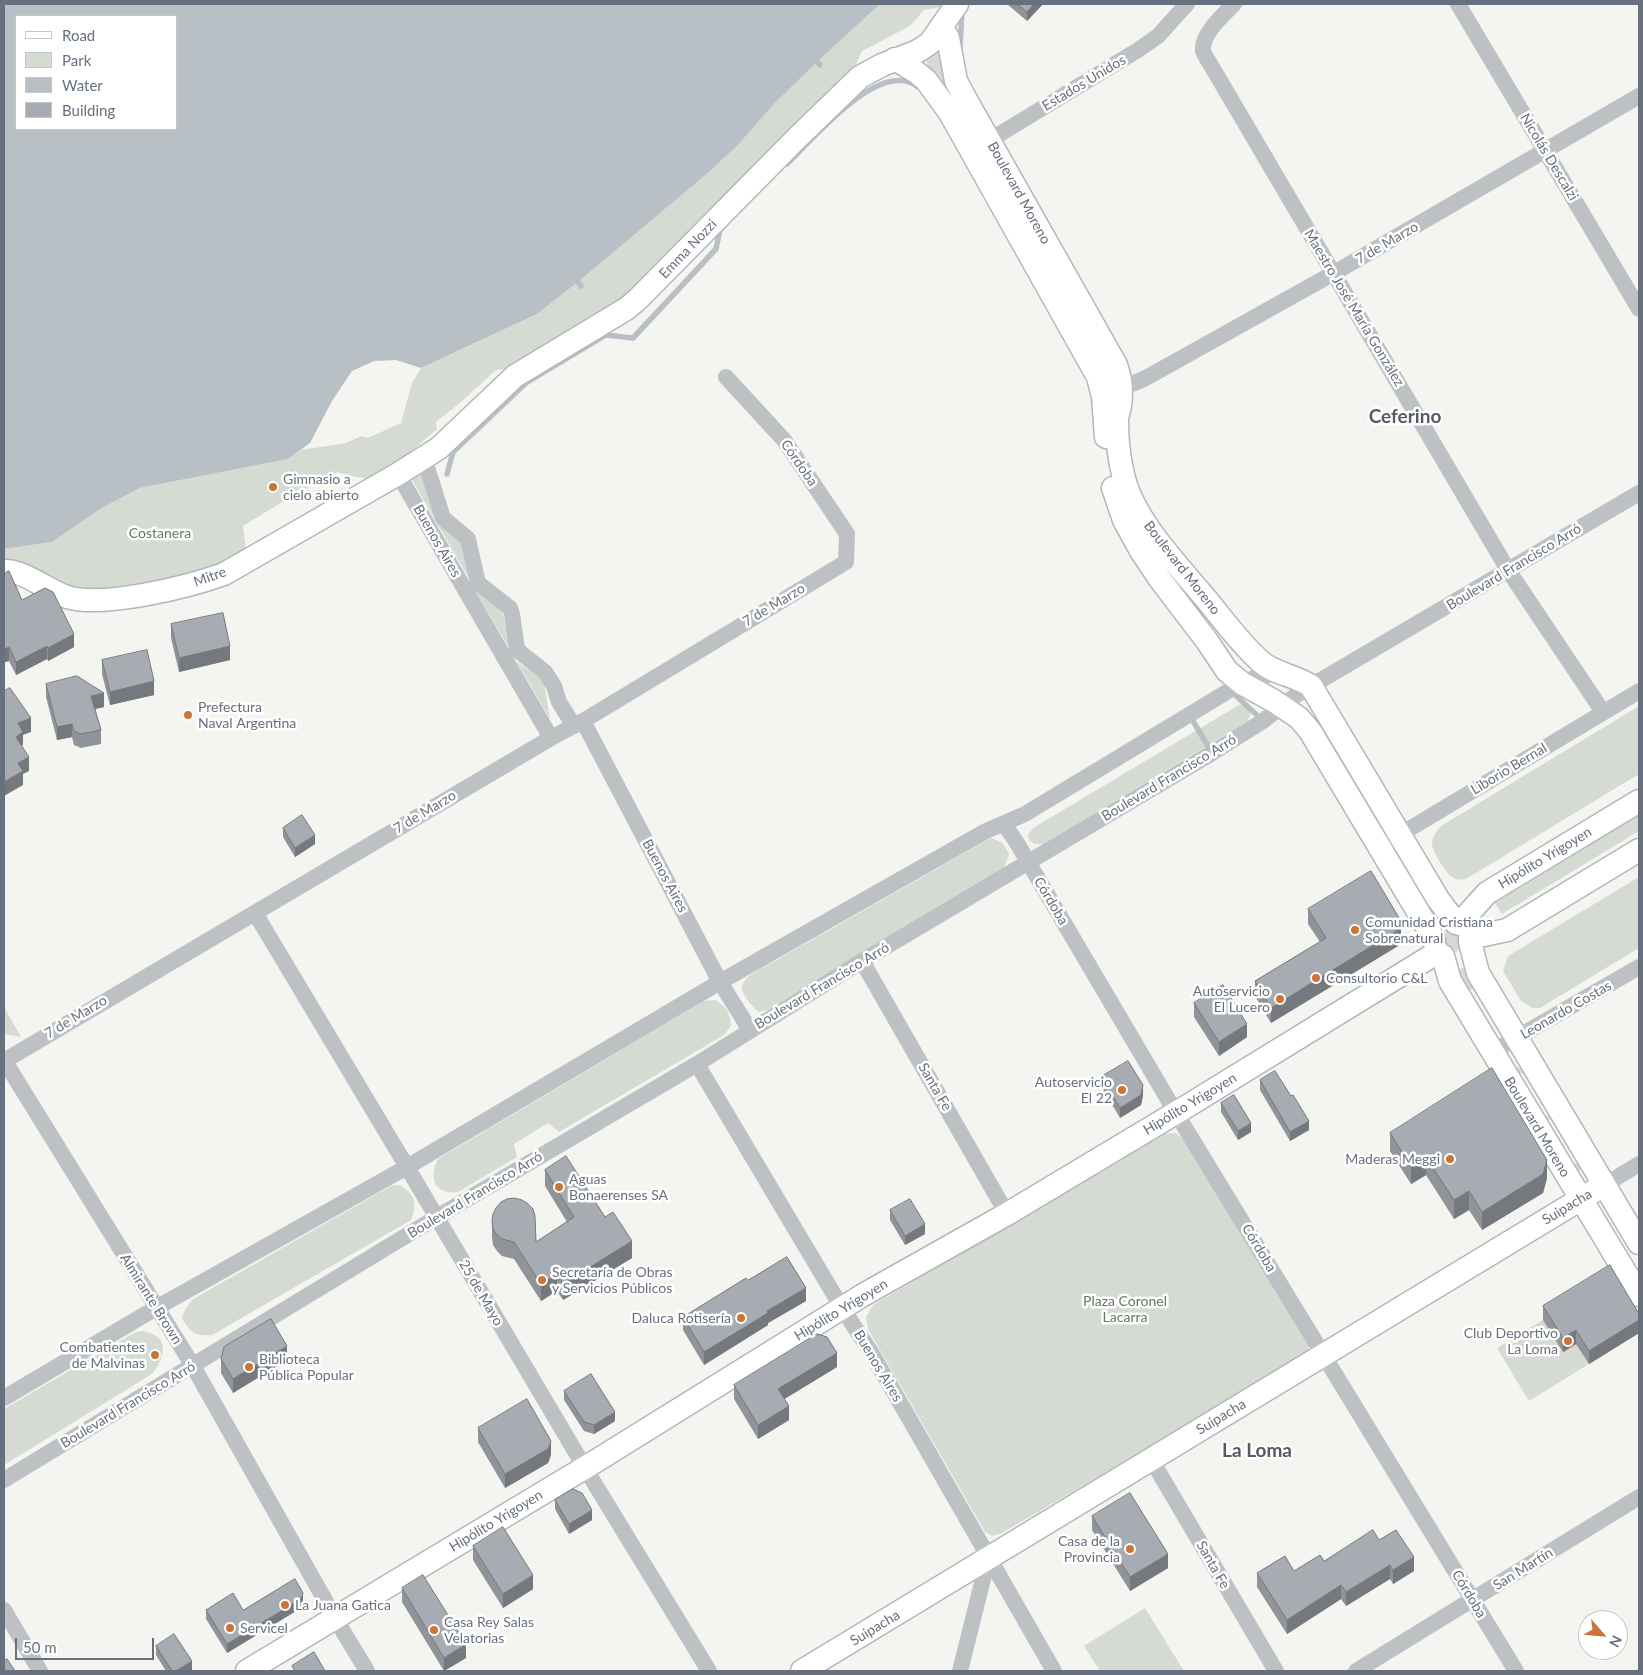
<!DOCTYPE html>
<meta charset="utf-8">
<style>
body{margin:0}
#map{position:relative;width:1643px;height:1675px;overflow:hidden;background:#f4f4f1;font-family:Lato,sans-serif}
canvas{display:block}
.frame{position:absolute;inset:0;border:5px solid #67707e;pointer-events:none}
.legend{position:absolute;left:15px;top:15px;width:162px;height:115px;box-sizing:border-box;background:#fff;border:1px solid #c2c6cb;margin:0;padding:6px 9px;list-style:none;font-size:15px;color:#67707e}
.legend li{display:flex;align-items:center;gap:10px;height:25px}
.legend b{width:25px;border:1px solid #c2c6cb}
.north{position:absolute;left:1578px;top:1610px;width:50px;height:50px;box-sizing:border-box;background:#fff;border:1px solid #c2c6cb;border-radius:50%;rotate:117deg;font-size:14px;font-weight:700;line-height:20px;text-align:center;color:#67707e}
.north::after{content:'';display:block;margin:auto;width:18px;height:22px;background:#cb743a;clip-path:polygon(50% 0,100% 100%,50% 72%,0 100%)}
.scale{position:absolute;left:15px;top:1638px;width:139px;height:22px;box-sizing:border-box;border:2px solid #67707e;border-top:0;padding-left:6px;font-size:15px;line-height:18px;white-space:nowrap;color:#67707e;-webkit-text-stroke:4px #fff;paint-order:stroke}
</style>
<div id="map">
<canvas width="1643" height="1675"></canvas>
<div class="frame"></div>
<ul class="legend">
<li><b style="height:6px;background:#fff"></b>Road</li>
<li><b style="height:14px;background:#d5dad3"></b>Park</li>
<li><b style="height:14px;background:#b9c0c5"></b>Water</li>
<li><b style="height:14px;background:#a7acb2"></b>Building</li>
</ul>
<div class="north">N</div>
<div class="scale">50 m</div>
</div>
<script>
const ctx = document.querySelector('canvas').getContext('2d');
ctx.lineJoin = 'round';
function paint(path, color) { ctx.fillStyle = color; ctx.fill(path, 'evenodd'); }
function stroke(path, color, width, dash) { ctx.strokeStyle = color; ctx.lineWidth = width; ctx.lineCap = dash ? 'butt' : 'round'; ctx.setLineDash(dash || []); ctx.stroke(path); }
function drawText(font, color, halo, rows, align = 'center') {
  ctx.font = font + ' Lato,sans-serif'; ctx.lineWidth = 5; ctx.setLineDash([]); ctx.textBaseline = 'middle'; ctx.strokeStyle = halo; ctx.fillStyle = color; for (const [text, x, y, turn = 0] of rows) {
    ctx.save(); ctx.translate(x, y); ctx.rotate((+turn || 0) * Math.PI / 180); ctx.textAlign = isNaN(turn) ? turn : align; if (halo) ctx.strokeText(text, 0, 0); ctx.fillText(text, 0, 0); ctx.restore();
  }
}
const green = new Path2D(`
 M880,4H950L948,6L924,10L910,26L862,51L852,74L629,296L508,369L496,370L461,402L436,422L437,429C426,439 383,476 372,478C360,479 348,475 337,472L292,496L243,526L246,551L220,568L148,585L80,591L4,566V549L52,542L100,509L140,488L288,459L301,450L346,443L361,436L368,438L401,423L412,383L421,368L537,314L578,282L709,172L738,145L773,105L817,62Z
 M938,46L947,83C938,82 925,69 927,59C929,53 934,50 938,46Z
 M418,469L463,543L470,580L412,480V475Z
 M475,591L502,611L504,618L509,648Z
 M517,662L539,677L544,682L550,719Z
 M1239,705H1245L1250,709V716L1247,722L1043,844H1034L1029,840L1028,835L1033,828Z
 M1639,706V774L1466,879C1461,880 1455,880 1451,876C1445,872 1432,851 1432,844C1432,837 1437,831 1441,826Z
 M1315,721L1322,724L1373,809L1371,815Z
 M1639,815V831L1502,914L1495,903Z
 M991,838L1003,843L1009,854L1004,869L768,1010L759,1012C753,1008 743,996 742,989C742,983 746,979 750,975Z
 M1639,877V948L1540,1008H1532L1521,1001L1503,971L1508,956Z
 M1449,928L1461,932L1462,947L1456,952H1448L1440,936L1446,930Z
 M1465,967L1502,1029L1499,1031L1474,990L1464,988L1455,972Z
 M715,1000C727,1007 730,1013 731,1026L724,1035L559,1132L548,1123L514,1144L517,1157L458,1192C435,1195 428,1178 438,1159L704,1001Z
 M4,1007L21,1037L4,1034Z
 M1516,1067L1522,1068L1526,1074L1518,1073L1542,1115L1552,1116L1582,1164L1579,1172L1573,1170L1569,1163L1579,1164L1551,1120L1542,1118L1514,1072Z
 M1175,1133L1187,1141L1307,1339L1309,1351L1302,1358L1002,1533L992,1536L985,1532L868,1329L866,1317L873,1305L1162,1134Z
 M400,1185C415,1194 418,1204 411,1220L212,1335C195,1336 191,1334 182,1318L186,1308L193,1299L391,1186Z
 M1610,1279L1639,1333L1529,1401L1497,1348Z
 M143,1331C171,1336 165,1358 152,1374L4,1465V1409L129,1336L136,1332Z
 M1145,1608L1184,1671H1100L1084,1646Z`);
const water = new Path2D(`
 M4,4H880L817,62L773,105L738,145L709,172L578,282L537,314L421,368L396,360L374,361L352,371L332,401L310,443L288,459L140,488L100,509L52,542L4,549ZM16,16H176V129H16Z`);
const stream = new Path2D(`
 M960,46L962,11
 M817,62L820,65
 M787,164C812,140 880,57 918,87
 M578,282L581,286
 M447,474L453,452L526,383L606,335L633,338L716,249L720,230L723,226
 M1232,692L1262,720
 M1190,716L1211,751`);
const street = new Path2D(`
 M1234,4C1224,14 1201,34 1203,51C1204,54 1207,59 1209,62L1508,570L1603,712
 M1458,4L1639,309
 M980,146L1138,50L1158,36L1187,4
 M1112,392L1144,379L1334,273L1639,96
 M424,458L443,518L468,539L478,583L510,608L512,614L517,649L521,653L545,672L554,686L559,702L574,726
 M398,474L551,738
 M583,721L720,982L750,1030
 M1004,824L1017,843L1176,1113L1516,1671
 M1391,840L1639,691
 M255,913L407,1167L585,1468L709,1671
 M862,961L1007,1214
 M1492,1052L1639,967
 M4,1060L193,1366L335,1618L367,1671
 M4,1061L551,738L583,721L846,562L847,534L784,440L726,377
 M697,1064L842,1308L871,1352L1054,1671
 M1604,1185L1639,1164
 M4,1398L156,1308L407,1167L720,982L836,916L986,831L1025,814L1230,690L1256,677L1280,673
 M1151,1459L1276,1671
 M4,1480L437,1217L697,1064L862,961L1212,753L1263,721L1295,696L1311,686L1639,493
 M4,1610L40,1671
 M960,1671L988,1559
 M1356,1671L1639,1497`);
const secondary = new Path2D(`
 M941,27L948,38L956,81L965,98L1116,365C1121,379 1122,392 1120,406C1119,411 1117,416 1117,421C1117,438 1119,458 1123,474C1132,519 1178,565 1207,600C1224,621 1240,643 1260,661C1274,674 1295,675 1311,686L1438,899L1456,923
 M895,59L916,72L926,80L950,113L1098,377L1103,397L1106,437
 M1113,488L1124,520L1141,551L1159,578L1207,641L1227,671L1243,684L1274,701L1299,718L1310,731L1426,925L1434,941
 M4,571C24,570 48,591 67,597C103,608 188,587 224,574L398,474L439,448L515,376L626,309L637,300L796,139L860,77L882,65L918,51L930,43L957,4
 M1459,924L1487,893L1639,801
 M1470,938L1507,930L1639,850
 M1470,942L1478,973L1639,1243
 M1443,956L1450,981L1639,1295
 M247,1671L596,1461L863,1295L1007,1214L1189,1105L1438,952
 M802,1671L1604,1185`);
const wall = new Path2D(`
 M1007,4H1043L1027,21Z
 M4,574L22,600L74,647L48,661L47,659L16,675L9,661L5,662L4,660Z
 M171,624L230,660L179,672L171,638Z
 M102,660L154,695L110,705L102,674Z
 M46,684L104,707L95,709L101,730V744L81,748L74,745L72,737L57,740L46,697Z
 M283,828L315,844L295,857L283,837Z
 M1308,909L1401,936L1398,946L1271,1023L1255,996V981L1320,942L1308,924Z
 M1194,1003L1247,1037L1219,1056L1194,1017Z
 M1101,1077L1143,1095L1141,1105L1120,1118L1101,1086Z
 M1260,1080L1291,1096L1309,1130L1290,1141L1260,1090Z
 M1221,1103L1251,1132L1238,1140L1221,1112Z
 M1390,1133L1547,1178L1543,1193L1482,1230L1469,1210L1454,1219L1426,1175L1411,1184L1390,1151Z
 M545,1170L632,1258L563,1300L557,1291L541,1301L514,1259L502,1256L497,1251L493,1245L492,1238V1221L536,1242L567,1222L545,1186Z
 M890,1210L925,1234L905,1245L890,1220Z
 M748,1280L806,1301L768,1323V1325L704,1365L683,1330V1317Z
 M1543,1306L1639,1314V1333L1589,1364L1576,1344L1563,1352L1543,1320Z
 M221,1359L287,1360L233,1393L221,1373Z
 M837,1367L784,1399L789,1420L758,1439L734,1399V1385Z
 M564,1391L615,1421L594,1434L584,1431L564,1400Z
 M478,1428L551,1455L548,1463L505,1488L478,1442Z
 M555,1500L592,1520L569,1534L555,1509Z
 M1092,1516L1168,1568L1130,1591L1092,1530Z
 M1379,1540L1414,1571L1393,1584L1390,1579L1346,1606L1341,1599L1287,1634L1257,1587V1573L1294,1571L1324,1561Z
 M473,1546L533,1589L503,1608L473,1560Z
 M402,1588L466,1658L444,1671L402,1602Z
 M303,1602L301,1608L227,1653L206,1619V1610H243Z
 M156,1646L192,1670L190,1671H166L156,1655Z`);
const shadedWall = new Path2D(`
 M1034,4H1043L1027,21V12Z
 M74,634V647L48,661V648Z
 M47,646V659L16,675V662Z
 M230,646V660L179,672V658Z
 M9,647V661L5,662V649Z
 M154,681V695L110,705V692Z
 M104,693V707L91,710V696Z
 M31,718V732L23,735V745L16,751V737L18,723Z
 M72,724V737L57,740V727Z
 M29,757V771L23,774V785L4,796V782L18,763Z
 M315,835V844L295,857V848Z
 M1401,921V936L1398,946L1271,1023V1008Z
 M1247,1024V1037L1219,1056V1042Z
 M1143,1085V1095L1141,1105L1120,1118V1108Z
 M1309,1121V1130L1290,1141V1132Z
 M1251,1123V1132L1238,1140V1131Z
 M1426,1157V1175L1411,1184V1166Z
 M1547,1160V1178L1543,1193L1482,1230V1212Z
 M1469,1191V1210L1454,1219V1200Z
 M925,1224V1234L905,1245V1236Z
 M632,1241V1258L563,1300V1284Z
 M557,1274V1291L541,1301V1284Z
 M806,1288V1301L768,1323V1325L704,1365V1352L767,1311Z
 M1639,1320V1333L1589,1364V1351Z
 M1576,1330V1344L1563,1352V1338Z
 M287,1346V1360L233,1393V1379Z
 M837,1353V1367L778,1403V1389Z
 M789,1406V1420L758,1439V1425Z
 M615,1412V1421L594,1434V1425Z
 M551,1441V1455L548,1463L505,1488V1474Z
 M592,1510V1520L569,1534V1524Z
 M1168,1554V1568L1130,1591V1577Z
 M1414,1557V1571L1393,1584V1570Z
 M1390,1565V1579L1346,1606V1592Z
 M533,1575V1589L503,1608V1594Z
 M1341,1585V1599L1287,1634V1620Z
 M303,1593V1602L301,1608L227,1653V1644Z
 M466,1644V1658L444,1671V1658Z
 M192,1661V1670L190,1671H176Z`);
const building = new Path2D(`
 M1018,4H1034L1027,12Z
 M9,571L22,600L45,588L53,592L74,634L48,648L47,646L16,662L9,647L5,649L4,647V574Z
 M223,613L230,646L179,658L171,624Z
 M147,650L154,681L110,692L102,660Z
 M77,676L104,693L91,696L101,730L81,734L74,731L72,724L57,727L46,684Z
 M10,688L31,718L18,723L23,732L16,737L29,757L18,763L23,771L4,782V691Z
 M302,815L315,835L295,848L283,828Z
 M1371,871L1401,921L1398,930L1271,1008L1255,981L1326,938L1308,909Z
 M1223,985L1247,1024L1219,1042L1194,1003Z
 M1128,1061L1143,1085L1141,1095L1120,1108L1101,1077Z
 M1492,1068L1547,1160L1543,1174L1482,1212L1469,1191L1454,1200L1426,1157L1411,1166L1390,1133Z
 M1275,1071L1291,1096L1293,1095L1309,1121L1290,1132L1260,1080Z
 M1234,1095L1251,1123L1238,1131L1221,1103Z
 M566,1156L605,1217L613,1212L632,1241L563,1284L557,1274L541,1284L514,1242L502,1239L497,1235L493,1229L492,1221L493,1214L496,1208L501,1202L507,1199L514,1198L522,1200L528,1204L533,1209L535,1216L536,1242L574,1217L545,1170Z
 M910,1199L925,1224L905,1236L890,1210Z
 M787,1257L806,1288L767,1311L768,1313L704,1352L683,1317L746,1278L748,1280Z
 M1610,1265L1639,1314V1320L1589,1351L1576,1330L1563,1338L1543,1306Z
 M271,1319L287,1346L233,1379L221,1359L224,1347Z
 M817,1334L827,1337L837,1353L778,1389L789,1406L758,1425L734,1385Z
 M591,1374L615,1412L594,1425L584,1422L564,1391Z
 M527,1399L551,1441L548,1449L505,1474L478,1428Z
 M573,1489L582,1493L592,1510L569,1524L555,1500Z
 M1130,1493L1168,1554L1130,1577L1092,1516Z
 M503,1527L533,1575L503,1594L473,1546Z
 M1373,1530L1379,1540L1396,1530L1414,1557L1393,1570L1390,1565L1346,1592L1341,1585L1287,1620L1257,1573L1285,1556L1294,1571L1320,1555L1324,1561Z
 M423,1575L466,1644L444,1658L402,1588Z
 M295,1579L303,1593L301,1599L227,1644L206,1610L233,1593L243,1610Z
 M174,1634L192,1661L176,1671H172L156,1646Z
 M314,1652L325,1671H295L292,1666Z
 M7,1659L15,1671H4V1661Z`);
const markers = [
 [273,487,5,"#cb743a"],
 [188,715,5,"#cb743a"],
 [1355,930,5,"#cb743a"],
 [1316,978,5,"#cb743a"],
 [1280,999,5,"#cb743a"],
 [1122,1090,5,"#cb743a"],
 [1450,1159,5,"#cb743a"],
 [559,1187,5,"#cb743a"],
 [542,1280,5,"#cb743a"],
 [741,1318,5,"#cb743a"],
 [1568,1341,5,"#cb743a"],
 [155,1355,5,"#cb743a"],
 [249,1367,5,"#cb743a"],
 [1130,1549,5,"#cb743a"],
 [285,1605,5,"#cb743a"],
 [230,1628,5,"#cb743a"],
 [434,1630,5,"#cb743a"]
];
const streetNames = [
 ["Estados Unidos",1084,83,-31],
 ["Nicolás Descalzi",1549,157,59],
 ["Boulevard Moreno",1019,193,61],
 ["7 de Marzo",1387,243,-30],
 ["Emma Nozzi",688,249,-46],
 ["Maestro José María González",1354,308,59],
 ["Córdoba",799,463,55],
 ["Buenos Aires",437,541,60],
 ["Boulevard Francisco Arró",1514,567,-31],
 ["Boulevard Moreno",1182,568,52],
 ["Mitre",210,577,-20],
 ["7 de Marzo",774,605,-31],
 ["Liborio Bernal",1509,769,-31],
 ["Boulevard Francisco Arró",1169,778,-31],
 ["7 de Marzo",425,812,-31],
 ["Hipólito Yrigoyen",1545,858,-31],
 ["Buenos Aires",665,876,62],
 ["Córdoba",1051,901,59],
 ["Boulevard Francisco Arró",822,986,-31],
 ["Leonardo Costas",1566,1010,-30],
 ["7 de Marzo",76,1017,-31],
 ["Santa Fe",935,1087,60],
 ["Hipólito Yrigoyen",1190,1104,-31],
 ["Boulevard Moreno",1537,1127,59],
 ["Boulevard Francisco Arró",475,1195,-31],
 ["Suipacha",1567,1207,-31],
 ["Córdoba",1259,1248,59],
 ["25 de Mayo",481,1293,60],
 ["Almirante Brown",151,1299,58],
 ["Hipólito Yrigoyen",841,1310,-31],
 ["Buenos Aires",878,1366,59],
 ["Boulevard Francisco Arró",128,1405,-31],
 ["Suipacha",1221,1417,-31],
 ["Hipólito Yrigoyen",496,1521,-31],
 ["Santa Fe",1213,1565,60],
 ["San Martín",1523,1569,-32],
 ["Córdoba",1469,1594,59],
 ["Suipacha",875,1628,-31]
];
const poiNames = [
 ["Gimnasio a",283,479],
 ["cielo abierto",283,495],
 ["Prefectura",198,707],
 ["Naval Argentina",198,723],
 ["Comunidad Cristiana",1365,922],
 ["Sobrenatural",1365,938],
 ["Consultorio C&L",1326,978],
 ["Autoservicio",1270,991,"right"],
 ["El Lucero",1270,1007,"right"],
 ["Autoservicio",1112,1082,"right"],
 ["El 22",1112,1098,"right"],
 ["Maderas Meggi",1440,1159,"right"],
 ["Aguas",569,1179],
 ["Bonaerenses SA",569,1195],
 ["Secretaría de Obras",552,1272],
 ["y Servicios Públicos",552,1288],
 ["Daluca Rotisería",731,1318,"right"],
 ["Club Deportivo",1558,1333,"right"],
 ["La Loma",1558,1349,"right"],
 ["Combatientes",145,1347,"right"],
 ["de Malvinas",145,1363,"right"],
 ["Biblioteca",259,1359],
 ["Pública Popular",259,1375],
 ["Casa de la",1120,1541,"right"],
 ["Provincia",1120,1557,"right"],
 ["La Juana Gatica",295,1605],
 ["Casa Rey Salas",444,1622],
 ["Velatorias",444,1638],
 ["Servicel",240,1628]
];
const parkNames = [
 ["Costanera",160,533],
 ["Plaza Coronel",1125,1301],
 ["Lacarra",1125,1317]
];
const districtNames = [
 ["Ceferino",1405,417],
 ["La Loma",1257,1451]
];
paint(green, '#d5dad3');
paint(water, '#b9c0c5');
stroke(stream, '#b9c0c5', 5.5);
stroke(secondary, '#b3b6bb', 25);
stroke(street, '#bec1c4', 16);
stroke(secondary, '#fff', 22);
paint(wall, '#909499');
paint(shadedWall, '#75787d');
paint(building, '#a7acb2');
stroke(building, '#75787d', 1);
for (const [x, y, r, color] of markers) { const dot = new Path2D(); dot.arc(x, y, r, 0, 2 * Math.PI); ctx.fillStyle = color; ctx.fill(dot); stroke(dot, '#fff', 2); }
drawText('14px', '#67707e', '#fff', streetNames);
drawText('14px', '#67707e', '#fff', poiNames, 'left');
drawText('14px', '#667665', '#fff', parkNames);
drawText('bold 19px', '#545a64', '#fff', districtNames);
</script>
